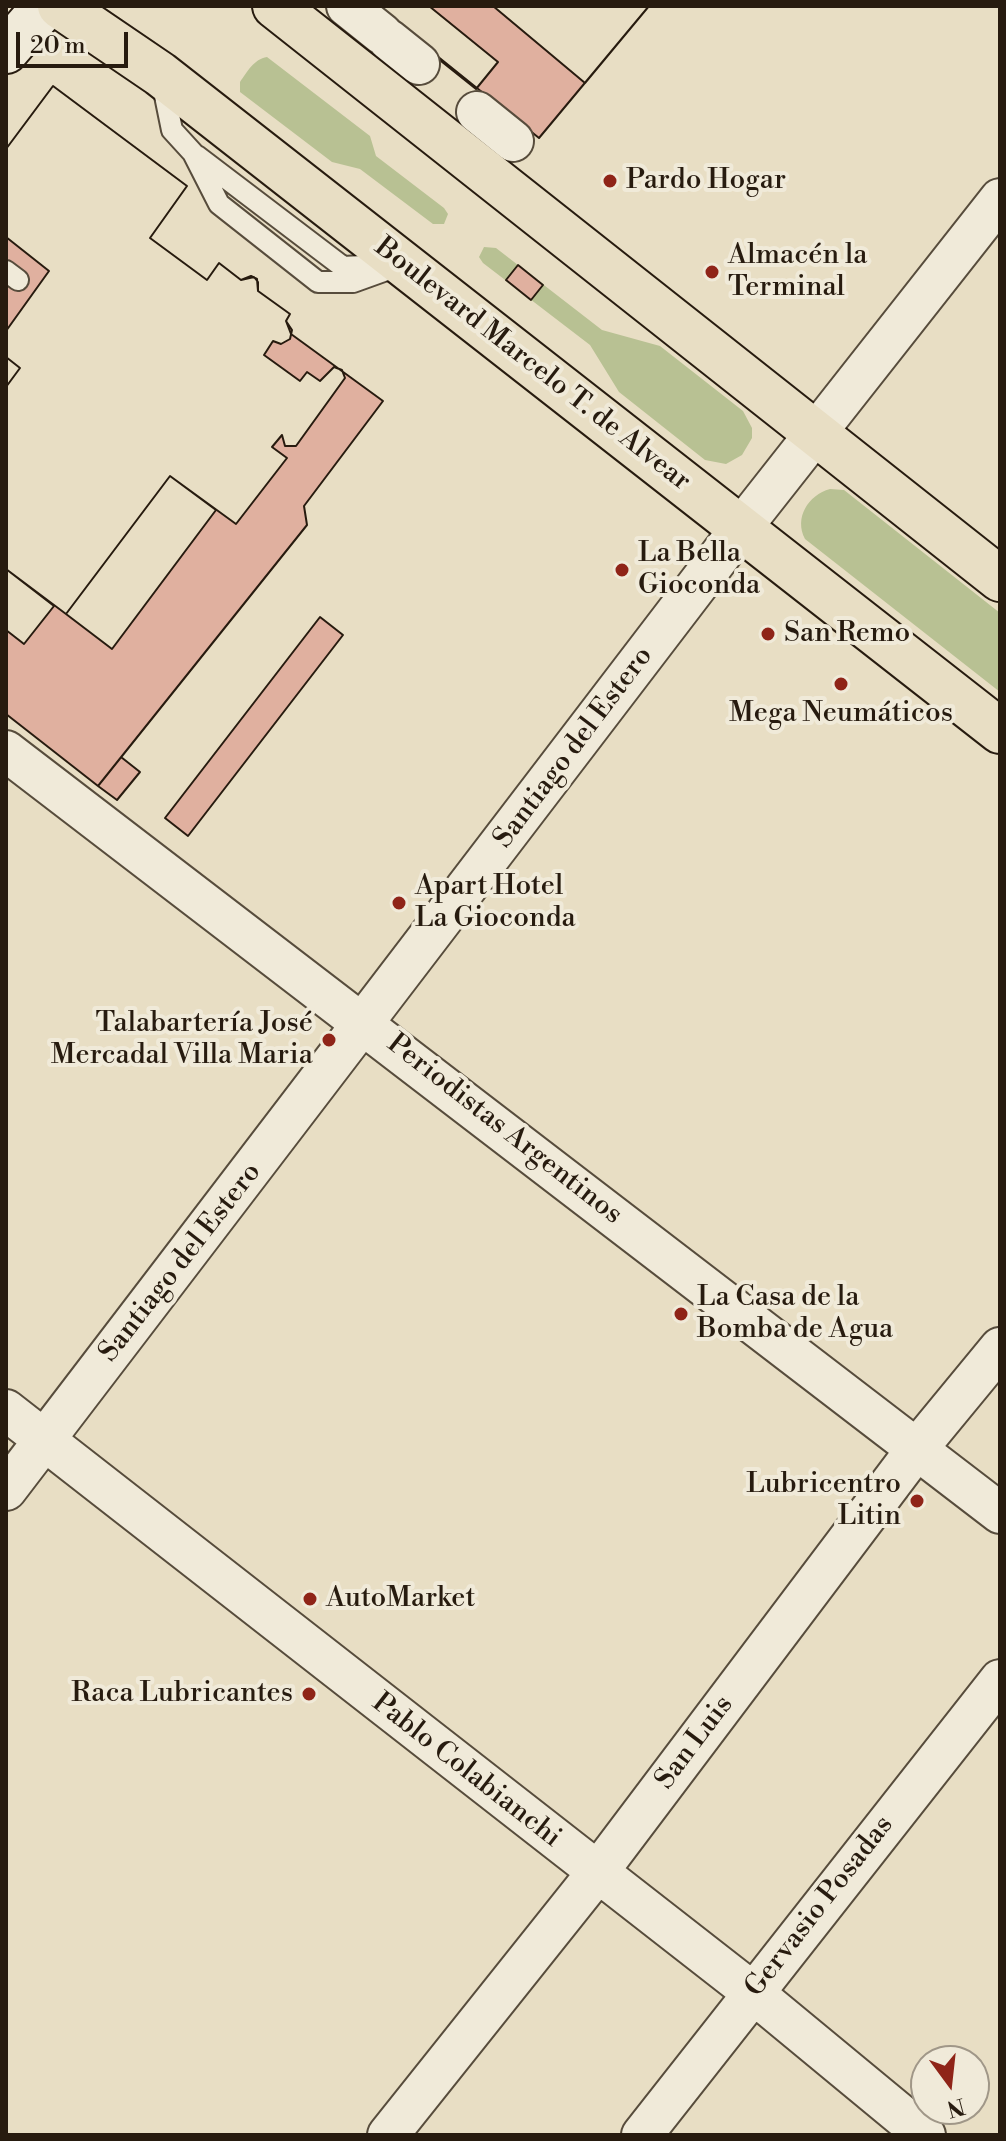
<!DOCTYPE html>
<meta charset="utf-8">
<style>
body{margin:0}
#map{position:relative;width:1006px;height:2141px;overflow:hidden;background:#e8dec4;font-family:"Libre Bodoni",serif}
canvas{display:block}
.frame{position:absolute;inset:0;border:8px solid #271b0f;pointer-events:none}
.north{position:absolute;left:910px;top:2045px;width:80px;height:80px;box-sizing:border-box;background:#f0ead9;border:2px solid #a09788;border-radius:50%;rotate:165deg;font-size:22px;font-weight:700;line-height:32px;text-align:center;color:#271b0f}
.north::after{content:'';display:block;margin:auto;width:28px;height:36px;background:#8f2418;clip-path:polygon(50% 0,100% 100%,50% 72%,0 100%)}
.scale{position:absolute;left:16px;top:32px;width:112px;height:36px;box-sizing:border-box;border:4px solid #271b0f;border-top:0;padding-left:10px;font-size:24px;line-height:28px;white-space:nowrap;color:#271b0f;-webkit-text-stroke:6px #f0ead9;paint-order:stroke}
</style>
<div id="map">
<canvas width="1006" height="2141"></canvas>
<div class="frame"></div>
<div class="north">N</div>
<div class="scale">20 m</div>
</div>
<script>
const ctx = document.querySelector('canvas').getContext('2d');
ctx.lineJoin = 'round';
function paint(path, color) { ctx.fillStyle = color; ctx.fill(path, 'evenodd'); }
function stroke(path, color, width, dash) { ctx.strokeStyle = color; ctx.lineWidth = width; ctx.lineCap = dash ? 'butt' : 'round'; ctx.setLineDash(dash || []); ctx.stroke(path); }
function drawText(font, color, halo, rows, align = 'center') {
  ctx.font = font + ' "Libre Bodoni",serif'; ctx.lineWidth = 8; ctx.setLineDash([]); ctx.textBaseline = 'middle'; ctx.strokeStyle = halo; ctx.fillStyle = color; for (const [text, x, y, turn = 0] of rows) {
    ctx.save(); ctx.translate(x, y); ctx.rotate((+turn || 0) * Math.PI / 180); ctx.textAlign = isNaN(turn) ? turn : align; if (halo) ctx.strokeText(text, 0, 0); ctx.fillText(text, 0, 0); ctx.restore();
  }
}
const green = new Path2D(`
 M267,57L370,136L376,156L444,208L448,214L444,224H433L360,169L332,162L240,92V82C247,72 254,59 267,57Z
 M484,247L496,248L602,330L660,346L743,411L752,428V438L742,455L726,464L705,460L619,392L590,345L483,263L479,257Z
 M830,489L844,490L1000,613V692L805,539C794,518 808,495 830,489Z`);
const building = new Path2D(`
 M372,6H429L498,62L476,89Z
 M375,6H649L539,138Z
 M493,6H649L585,83Z
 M53,86L187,186L150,238L207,280L219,263L241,280L254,277L258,282V291L290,314L286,321L292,330L290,339L281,344L273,341L264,355L300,381L307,372L320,381L334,367L342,370L345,378L296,446H285L282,435L272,447L287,458L236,524L170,476L66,614L6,569V387L20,368L6,357V331L49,271L6,237V149Z
 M53,86L187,186L150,238L207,280L219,263L241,280L251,276L257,279L258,291L290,314L286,321L291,334L383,401L304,506L307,525L98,786L6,714V149Z
 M518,265L543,285L531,300L506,280Z
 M6,357L20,368L6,387Z
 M170,476L216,510L112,649L66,614Z
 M6,569L54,606L24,644L6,630Z
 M320,617L343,635L188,836L165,818Z
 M121,757L140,772L117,800L98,786Z`);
const lane = new Path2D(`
 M162,81L172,130L193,153L219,204L318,282H353L403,264
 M197,156L343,267L383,265
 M6,271L18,280`);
const street = new Path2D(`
 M347,6L382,34
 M389,40L419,64
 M477,112L513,141
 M6,751L1000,1513
 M6,1410L752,1992L925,2135
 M6,1490L741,528L1000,199
 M388,2135L597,1873L916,1450L1000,1348
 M642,2135L1000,1680`);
const secondary = new Path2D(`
 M6,51L45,6`);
const primary = new Path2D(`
 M60,6L160,74L1000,731
 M275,6L1000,579`);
const markers = [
 [610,181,8,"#8f2418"],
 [712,272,8,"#8f2418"],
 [622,570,8,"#8f2418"],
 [768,634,8,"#8f2418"],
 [841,684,8,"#8f2418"],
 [399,903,8,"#8f2418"],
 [329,1040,8,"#8f2418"],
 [681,1314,8,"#8f2418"],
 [917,1501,8,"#8f2418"],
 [310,1599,8,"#8f2418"],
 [309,1694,8,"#8f2418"]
];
const poiNames = [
 ["Pardo Hogar",626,181],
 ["Almacén la",728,256],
 ["Terminal",728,288],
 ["La Bella",638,554],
 ["Gioconda",638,586],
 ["San Remo",784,634],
 ["Mega Neumáticos",841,714,"center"],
 ["Apart Hotel",415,887],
 ["La Gioconda",415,919],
 ["Talabartería José",313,1024,"right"],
 ["Mercadal Villa Maria",313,1056,"right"],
 ["La Casa de la",697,1298],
 ["Bomba de Agua",697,1330],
 ["Lubricentro",901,1485,"right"],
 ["Litin",901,1517,"right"],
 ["AutoMarket",326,1599],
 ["Raca Lubricantes",293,1694,"right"]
];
const streetNames = [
 ["Boulevard Marcelo T. de Alvear",532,365,38],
 ["Santiago del Estero",574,748,-53],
 ["Periodistas Argentinos",504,1130,38],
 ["Santiago del Estero",181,1263,-52],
 ["San Luis",695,1743,-53],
 ["Pablo Colabianchi",466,1771,38],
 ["Gervasio Posadas",820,1907,-52]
];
paint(green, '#b8c193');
paint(building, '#e0b09f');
stroke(building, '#271b0f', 2);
stroke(lane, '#574c3c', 24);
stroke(street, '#574c3c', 44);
stroke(secondary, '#271b0f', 48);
stroke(primary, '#271b0f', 48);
stroke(lane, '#f0ead9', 20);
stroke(street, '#f0ead9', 40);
stroke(secondary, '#f0ead9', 44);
stroke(primary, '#e8dec4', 44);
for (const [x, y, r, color] of markers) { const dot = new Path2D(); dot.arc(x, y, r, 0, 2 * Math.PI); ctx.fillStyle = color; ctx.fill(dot); stroke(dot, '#f0ead9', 3); }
drawText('28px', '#271b0f', '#f0ead9', poiNames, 'left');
drawText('28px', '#271b0f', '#f0ead9', streetNames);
</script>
